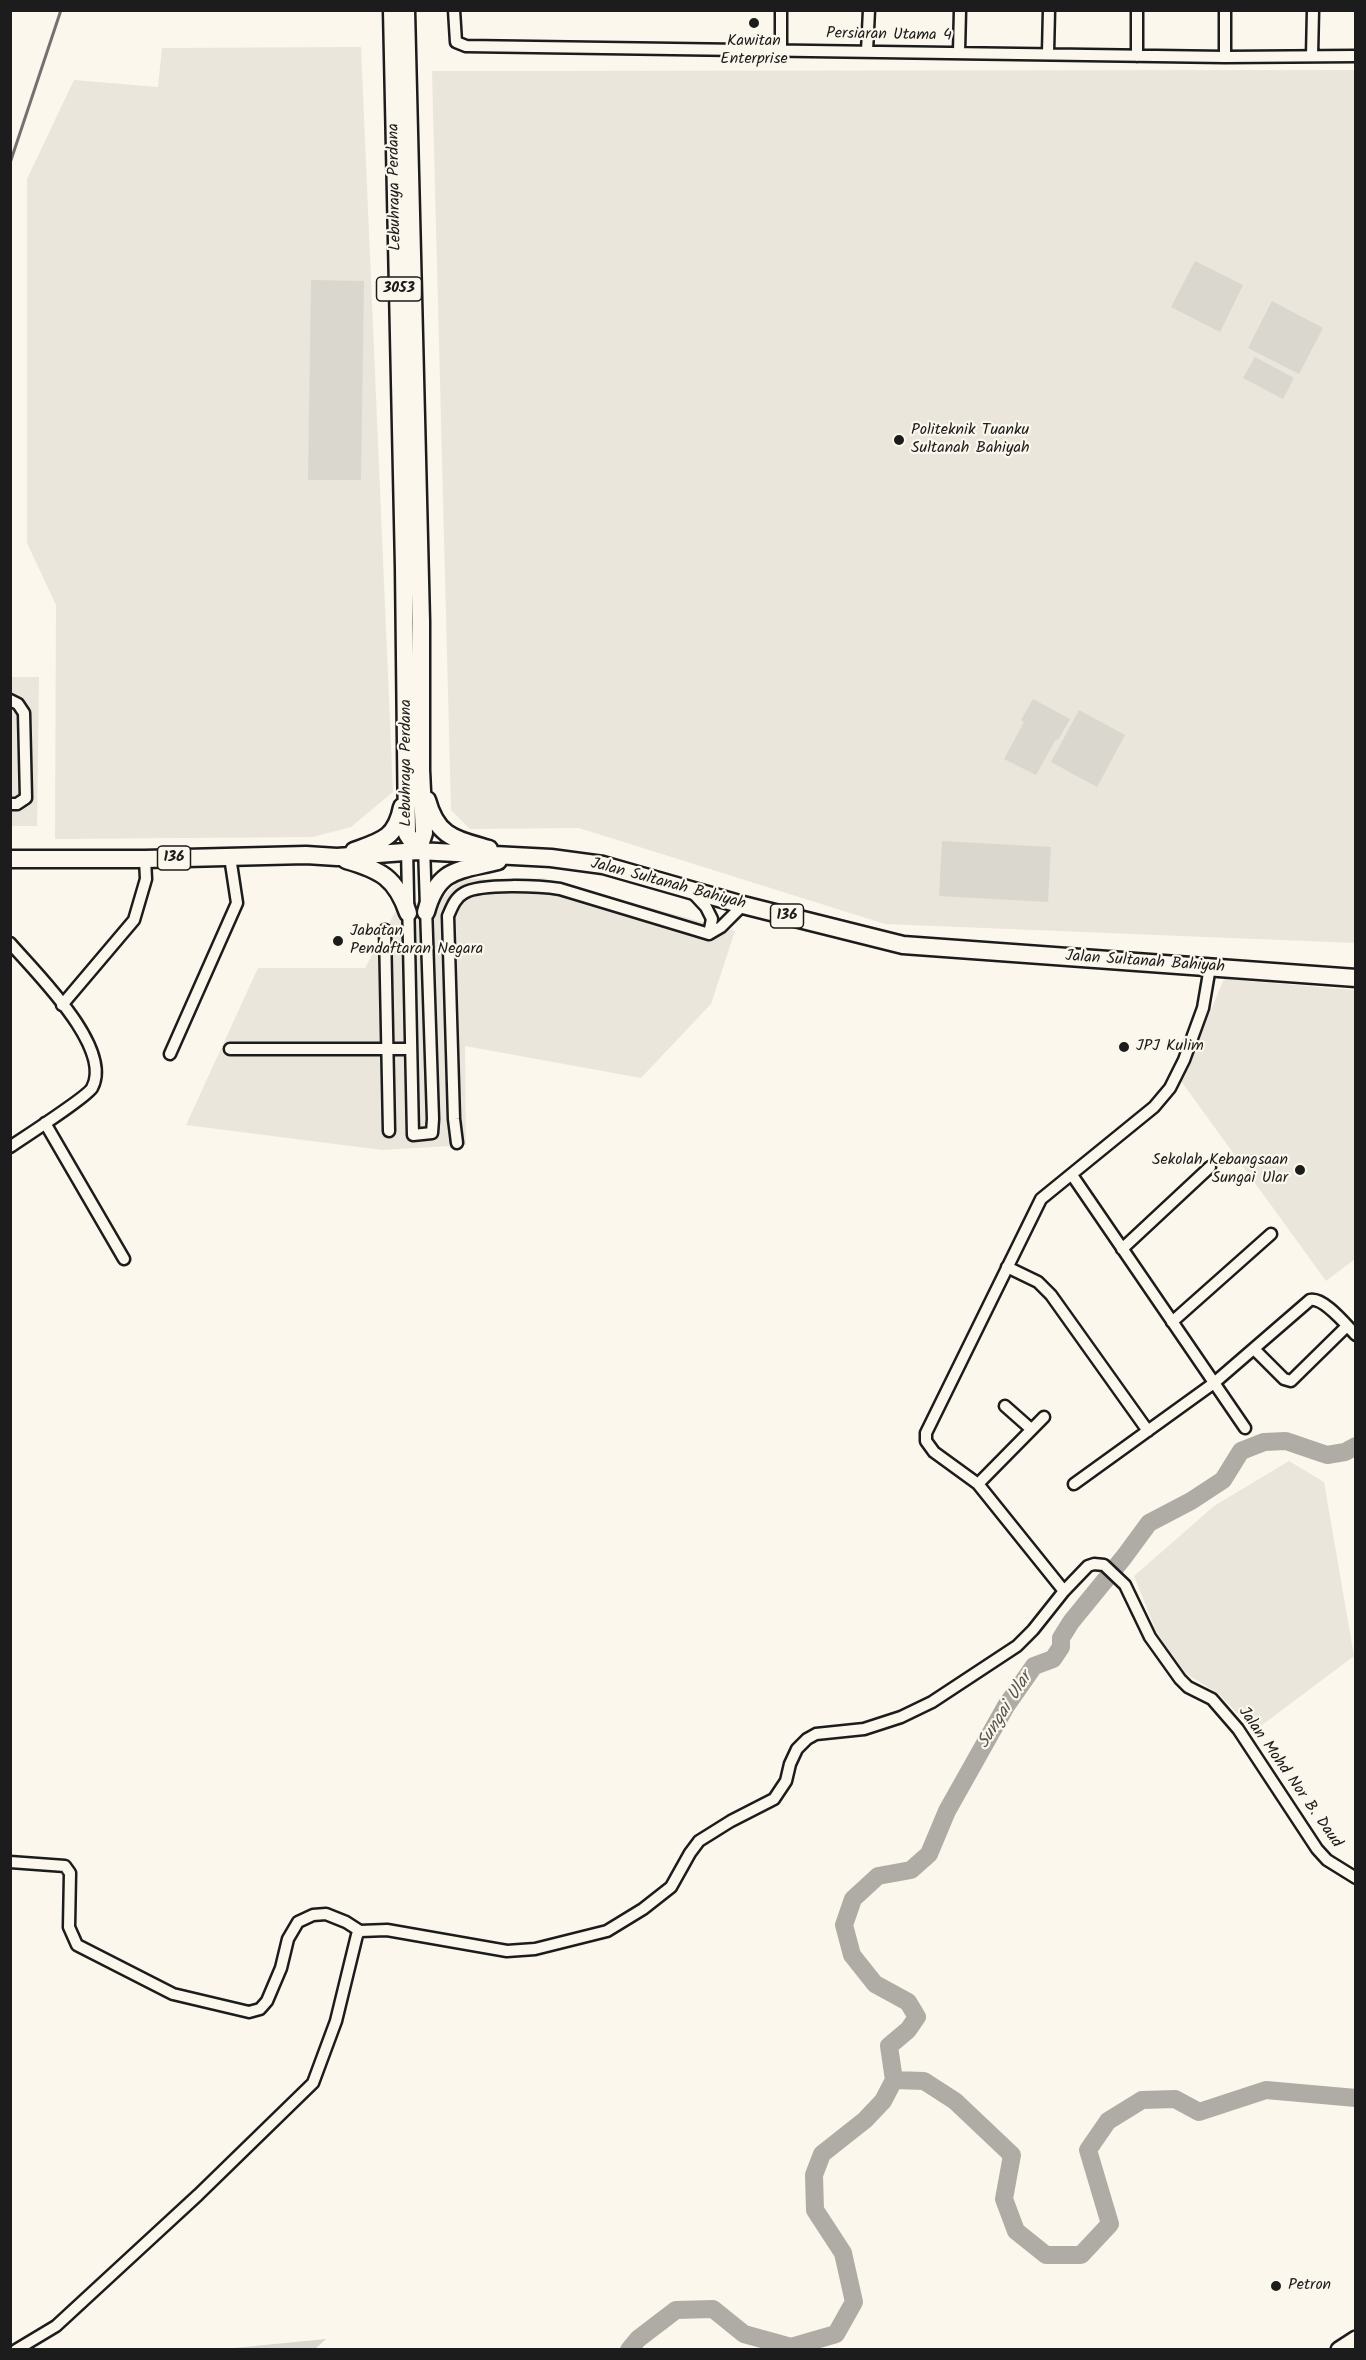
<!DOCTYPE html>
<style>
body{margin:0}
#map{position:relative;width:1366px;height:2360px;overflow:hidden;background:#fbf7ec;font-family:Kalam,sans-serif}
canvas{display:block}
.frame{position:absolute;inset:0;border:12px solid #1c1c1c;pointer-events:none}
</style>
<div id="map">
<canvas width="1366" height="2360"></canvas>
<div class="frame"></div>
</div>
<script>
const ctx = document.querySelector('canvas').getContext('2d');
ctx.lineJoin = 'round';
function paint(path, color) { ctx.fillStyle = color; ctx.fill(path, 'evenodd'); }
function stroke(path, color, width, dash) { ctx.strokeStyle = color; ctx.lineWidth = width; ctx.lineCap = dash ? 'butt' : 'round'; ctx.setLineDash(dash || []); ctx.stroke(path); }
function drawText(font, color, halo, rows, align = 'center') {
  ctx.font = font + ' Kalam,sans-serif'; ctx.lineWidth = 4.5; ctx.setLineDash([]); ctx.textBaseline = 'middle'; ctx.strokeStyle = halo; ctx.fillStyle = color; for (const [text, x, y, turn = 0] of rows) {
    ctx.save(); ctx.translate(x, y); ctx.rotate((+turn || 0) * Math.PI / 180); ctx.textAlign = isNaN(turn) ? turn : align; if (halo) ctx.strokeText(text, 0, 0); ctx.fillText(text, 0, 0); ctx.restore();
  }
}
const built = new Path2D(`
 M361,47L393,792L351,827L313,837L55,839L56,605L27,543V179L74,80L158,87L162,48Z
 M1355,70V943L885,924L579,828L470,829L451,810L432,71Z
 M11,677H39L37,826H11Z
 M543,878L735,931L711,1004L641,1078L465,1046L466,1145L382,1150L186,1125L258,968H365L400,903L439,902L460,879Z
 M1224,979L1355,990V1259L1326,1281L1181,1081Z
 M1289,1461L1324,1482L1354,1656L1254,1731L1219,1694L1180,1670L1156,1631L1134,1576L1214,1506Z`);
const green = new Path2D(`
 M1195,261L1243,285L1220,332L1171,307Z
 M311,280L364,281L361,480H308Z
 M1272,301L1323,328L1299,374L1248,348Z
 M1255,357L1294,378L1283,399L1243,378Z
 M1033,699L1070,719L1058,740L1056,739L1036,775L1004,759L1024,722L1021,720Z
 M1079,710L1125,735L1097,787L1051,762Z
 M942,841L1051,847L1048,902L939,896Z
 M326,2339L315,2349H224Z`);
const stream = new Path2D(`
 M10,163L61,10`);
const river = new Path2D(`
 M894,2080L889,2046L908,2030L917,2017L908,2002L875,1984L852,1955L844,1925L853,1899L878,1876L911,1870L929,1854L947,1811L1006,1706L1034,1666L1053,1659L1061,1647V1638L1071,1622L1124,1557L1149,1523L1191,1501L1223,1480L1241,1451L1264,1442L1286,1441L1327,1455L1345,1452L1356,1446
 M894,2080L924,2081L955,2101L1012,2155L1004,2199L1016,2231L1046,2255H1081L1110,2224L1088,2150L1108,2121L1142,2100L1175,2099L1199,2112L1266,2090L1356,2098
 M629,2350L638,2339L676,2310L713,2309L744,2334L791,2347L836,2334L854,2302L843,2253L815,2210L814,2175L822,2154L865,2120L883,2101L894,2080`);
const minor = new Path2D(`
 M454,10L456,42L466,46L1225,57L1356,56
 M781,49V10
 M867,51L869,10
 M959,52L960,10
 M1048,53L1049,10
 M1137,56V10
 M1312,56L1313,10
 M1225,57V10
 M10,700L18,704L24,713L26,798L17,804H10
 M407,848L413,1135L432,1133L433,1119L424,846
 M693,893L706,907L712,919L709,934L721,927L743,905
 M385,930L389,1131
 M10,943C35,972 114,1048 92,1088C87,1097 23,1138 10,1147
 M62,1005L134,920L146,879L145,859
 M230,1049H411
 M170,1054L237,903L230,857
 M45,1123L124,1259
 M457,1143L454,1119L448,916C452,907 455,898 464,893C481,883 540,886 560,889L709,934
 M1072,1175L1245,1428
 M1122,1249L1210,1167
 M1007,1267L1038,1282L1051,1295L1148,1431
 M1172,1322L1271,1234
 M1254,1349L1284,1379L1291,1381L1347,1326
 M1005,1406L1031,1429
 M978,1484L1044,1417
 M1074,1484L1214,1383L1310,1300C1324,1297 1346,1325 1356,1335
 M1064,1591L978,1484L934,1452L926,1441V1433L1041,1199L1154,1107L1170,1088L1184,1060L1203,1008L1210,967
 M10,1862L65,1866L70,1873L69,1927L77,1945L173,1994L249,2012L260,2009L267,2001L281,1968L288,1939L298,1922L313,1915L326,1914L346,1922L360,1931
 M16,2350L56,2326L198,2195L313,2083L336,2021L357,1935L360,1931L387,1930L507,1951L535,1949L607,1931L643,1909L671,1887L690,1853L699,1841L731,1821L774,1799L786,1781L790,1764L797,1749L807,1739L816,1734L864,1729L901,1717L932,1702L1017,1646L1033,1630L1064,1591L1088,1566L1094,1564L1104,1565L1125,1585L1150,1637L1180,1679L1188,1687L1212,1699L1238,1729L1317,1849L1327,1860L1356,1878`);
const secondary = new Path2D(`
 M1339,2350L1356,2339`);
const primary = new Path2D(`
 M392,10L404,567L407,834L418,851
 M406,10L421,621V770L424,833L418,851
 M427,800C437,837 455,839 489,849
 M354,851C382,841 396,838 402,807
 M10,859H145L306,855L337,857L418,851L551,858L603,865L743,905L903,945L1356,978
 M346,860C381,870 396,878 408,913
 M426,912C438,868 458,871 498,861`);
const markers = [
 [754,23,6,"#1c1c1c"],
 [899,440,6,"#1c1c1c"],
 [338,941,6,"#1c1c1c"],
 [1124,1047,6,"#1c1c1c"],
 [1300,1170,6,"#1c1c1c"],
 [1276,2286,6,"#1c1c1c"]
];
const shields = [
 [399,289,45],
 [174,858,33],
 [787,916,33]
];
const shieldNames = [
 ["3053",399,289],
 ["136",174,858],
 ["136",787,916]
];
const streetNames = [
 ["Persiaran Utama 4",889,36,1],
 ["Lebuhraya Perdana",396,187,-91],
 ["Lebuhraya Perdana",407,763,-90],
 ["Jalan Sultanah Bahiyah",668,885,15],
 ["Jalan Sultanah Bahiyah",1145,963,4],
 ["Jalan Mohd Nor B. Daud",1289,1778,55]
];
const poiNames = [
 ["Kawitan",754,42,"center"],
 ["Enterprise",754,60,"center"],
 ["Politeknik Tuanku",911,431],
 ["Sultanah Bahiyah",911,449],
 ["Jabatan",350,932],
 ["Pendaftaran Negara",350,950],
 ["JPJ Kulim",1136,1047],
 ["Sekolah Kebangsaan",1288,1161,"right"],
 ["Sungai Ular",1288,1179,"right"],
 ["Petron",1288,2286]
];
const waterNames = [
 ["Sungai Ular",1006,1711,-58]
];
paint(built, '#eae6dc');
paint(green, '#dad7ce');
stroke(stream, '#74726e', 3);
stroke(river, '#afaca5', 18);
stroke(minor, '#1c1c1c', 15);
stroke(secondary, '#1c1c1c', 20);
stroke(primary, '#1c1c1c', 21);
stroke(minor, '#fbf7ec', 10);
stroke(secondary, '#fbf7ec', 15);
stroke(primary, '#fbf7ec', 16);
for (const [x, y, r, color] of markers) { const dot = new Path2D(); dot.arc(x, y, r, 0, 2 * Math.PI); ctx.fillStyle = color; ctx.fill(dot); stroke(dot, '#fbf7ec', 2); }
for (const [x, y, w] of shields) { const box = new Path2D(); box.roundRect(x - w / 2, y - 12, w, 24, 4.5); ctx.fillStyle = '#fbf7ec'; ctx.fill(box); stroke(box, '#1c1c1c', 1.5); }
drawText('bold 15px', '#1c1c1c', null, shieldNames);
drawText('16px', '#1c1c1c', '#fbf7ec', streetNames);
drawText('16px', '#1c1c1c', '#fbf7ec', poiNames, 'left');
drawText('italic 18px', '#575653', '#fbf7ec', waterNames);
</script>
